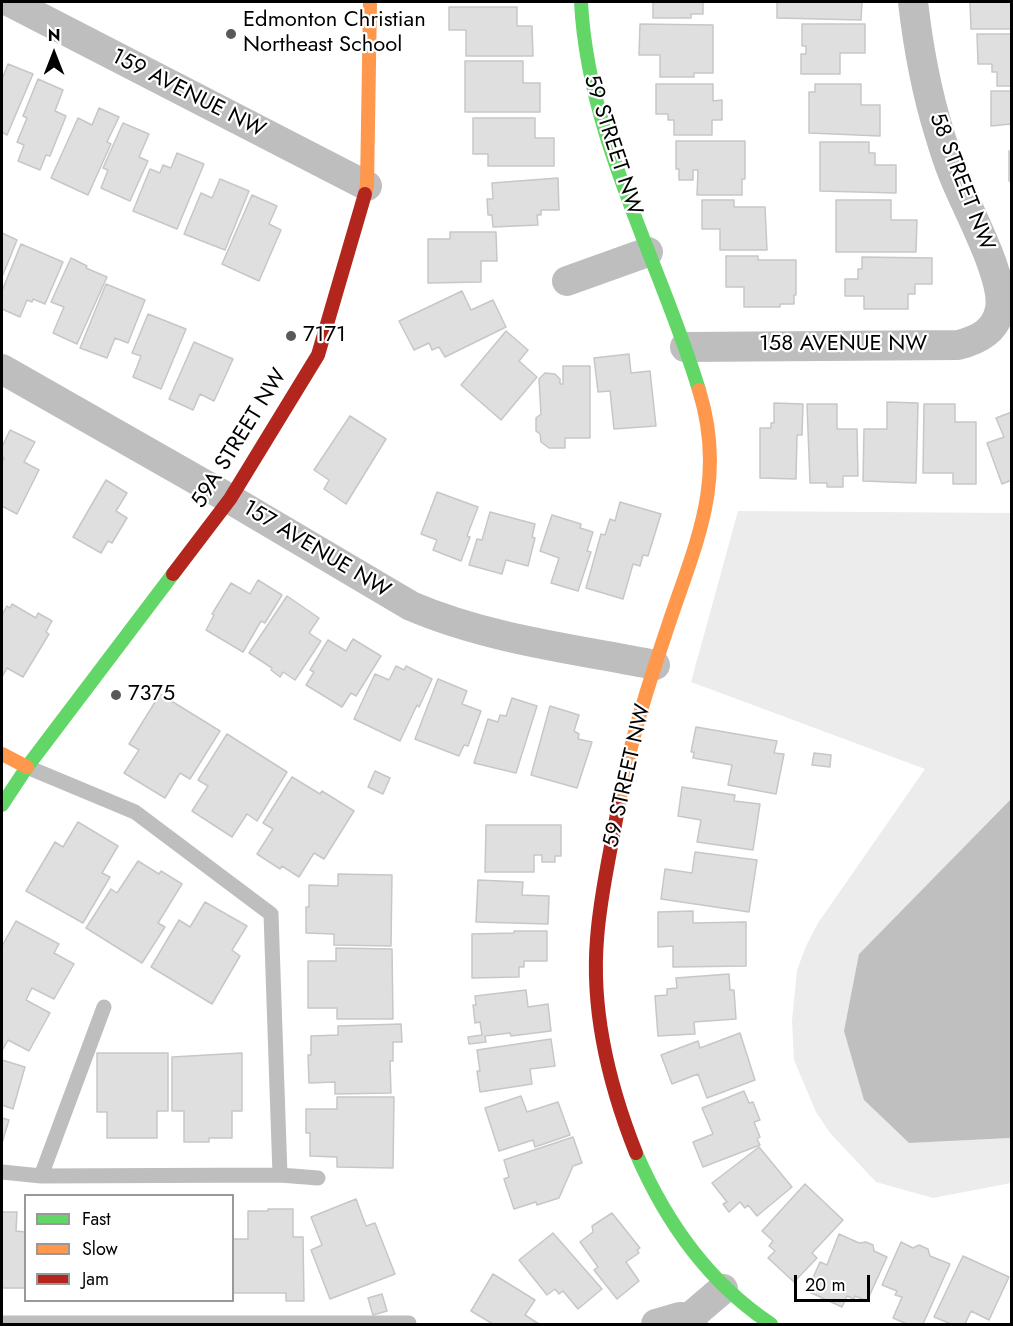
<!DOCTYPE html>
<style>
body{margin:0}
#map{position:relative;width:1013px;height:1326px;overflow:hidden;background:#fff;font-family:Jost,sans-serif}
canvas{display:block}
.frame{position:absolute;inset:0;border:3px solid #000;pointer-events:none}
.legend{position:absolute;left:24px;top:1194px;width:210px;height:108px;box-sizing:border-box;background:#fff;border:2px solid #999;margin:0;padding:8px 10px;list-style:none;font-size:18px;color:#000}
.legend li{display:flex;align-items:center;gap:12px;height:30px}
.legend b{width:30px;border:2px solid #999}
.north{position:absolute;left:24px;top:24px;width:60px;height:60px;-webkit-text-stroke:4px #fff;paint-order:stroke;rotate:0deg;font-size:16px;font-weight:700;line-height:24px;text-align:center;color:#000}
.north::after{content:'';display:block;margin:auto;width:21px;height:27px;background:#000;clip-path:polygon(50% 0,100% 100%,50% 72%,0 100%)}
.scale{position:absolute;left:794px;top:1275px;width:76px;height:27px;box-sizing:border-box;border:3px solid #000;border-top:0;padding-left:8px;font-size:18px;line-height:21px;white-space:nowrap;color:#000;-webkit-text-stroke:4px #fff;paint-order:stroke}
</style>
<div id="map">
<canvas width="1013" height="1326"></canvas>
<div class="frame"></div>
<ul class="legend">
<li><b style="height:8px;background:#63d668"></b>Fast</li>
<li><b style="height:8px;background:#ff974d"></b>Slow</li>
<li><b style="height:8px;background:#b3261e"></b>Jam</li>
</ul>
<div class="north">N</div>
<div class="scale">20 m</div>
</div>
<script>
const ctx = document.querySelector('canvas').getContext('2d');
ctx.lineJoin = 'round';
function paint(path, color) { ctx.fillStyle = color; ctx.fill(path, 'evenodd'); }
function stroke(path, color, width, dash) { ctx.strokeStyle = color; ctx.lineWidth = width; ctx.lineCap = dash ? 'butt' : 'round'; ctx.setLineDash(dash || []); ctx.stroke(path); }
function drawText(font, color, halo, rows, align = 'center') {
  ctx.font = font + ' Jost,sans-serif'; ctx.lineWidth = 4.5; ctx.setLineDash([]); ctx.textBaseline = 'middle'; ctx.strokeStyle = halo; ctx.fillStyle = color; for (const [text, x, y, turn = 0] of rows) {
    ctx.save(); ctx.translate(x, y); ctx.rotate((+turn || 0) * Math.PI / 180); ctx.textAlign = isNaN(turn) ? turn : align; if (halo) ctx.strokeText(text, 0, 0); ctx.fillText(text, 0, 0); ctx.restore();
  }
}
const green = new Path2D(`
 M738,511L1011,513V799L859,954L864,1100L909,1143L1011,1138V1183L933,1198L876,1182L830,1133L816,1112L794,1060L792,1021L797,970L806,946L818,923L925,769L691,682Z`);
const water = new Path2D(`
 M1011,799V1138L909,1143L864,1100L844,1031L859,954Z`);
const building = new Path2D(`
 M653,2H705H703V14H691V18H653Z
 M777,2H862L861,20L777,18Z
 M970,2H1012V29H971Z
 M449,7H517V26H532L533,56H466V30H449Z
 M640,24L713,25V73H694V77H660V55H639Z
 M802,24H865V53H840V74H801V54H806V46H802Z
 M977,34H1012V86H997V72H992V64H978Z
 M465,61H523V83H540V112H465Z
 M8,64L33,74L7,135L2,132V79Z
 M38,79L63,90L55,111L66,116L50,156L46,155L40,170L18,161L24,145L17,142L27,118L23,116Z
 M656,84H713V101L722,100V120H712V135H674V120H668V114H656Z
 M815,84H861V105H880V136L809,133V92H815Z
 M991,91H1012V129L1011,124L991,126Z
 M99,108L119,117L107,142L111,144L88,195L51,178L78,118L92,125Z
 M473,118H535V138H554V166H488V154H473Z
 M123,123L149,134L139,157L148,161L130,201L101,188L108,170L103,168Z
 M676,141H745V179H742V195H697L698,170H693V180H679V169H676Z
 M820,142H869V153H875V165H896V193L820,191Z
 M1009,151H1012V181H1009Z
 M177,153L204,164L177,229L133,211L150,169L160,173L163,165L171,168Z
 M558,178L559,210H541V215H537L538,225L493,227L492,215H488L487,199H493L492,183Z
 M220,179L249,191L225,250L184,234L201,193L212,198Z
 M252,195L277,206L269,224L281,230L259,281L222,264Z
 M702,200H734V207H765L767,250H720V229H702Z
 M836,200H891V220H917L916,252H836Z
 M450,232H496L497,261H481V282L428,283V239H450Z
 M2,233L17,240L2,277Z
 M21,244L63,262L45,304L33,299L32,302L27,300L20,317L2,309V291Z
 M726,256H758V260H796V295H794V304H780V307H744V287H726Z
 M862,257L932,258V284H915V294H908V309H864V296H845V279H858V269H862Z
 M71,258L87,266L86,268L107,277L77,344L53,333L64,307L51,302Z
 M106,284L145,300L128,343L115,338L107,358L80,348Z
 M462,291L471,310L493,300L506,327L445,357L439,347L432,350L429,343L414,350L399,321Z
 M148,314L186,329L161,389L133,377L141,356L132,353Z
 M506,331L528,350L519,361L537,377L501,420L461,385Z
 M194,342L233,359L214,401L200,394L193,410L169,399Z
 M629,354L631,373L650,371L656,426L614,429L610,391L598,392L594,358Z
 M563,366H590V438H565V448H549L541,442L540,434L536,431V418L541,414L539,379L545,373L555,374L560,379V384H563Z
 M887,402L918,403L916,483L863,481L864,429H887Z
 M774,403L803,404L802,435H797L796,479L760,478V428H771V423H774Z
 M807,404H837V429H857L858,476H843V487H827V483H810Z
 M924,404H955V422H976V484H953V473H923Z
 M1012,412V480L1002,484L987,443L1004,437L996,418Z
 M350,416L386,439L346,504L324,489L329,480L314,470Z
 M10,430L35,442L24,462L39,470L17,514L2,506V463L4,458L2,457V447Z
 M106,480L127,493L116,511L127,518L112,543L108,541L101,553L73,537Z
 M437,492L478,507L467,536L470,537L461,561L433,550L437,540L421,534Z
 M620,502L661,514L648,556L643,555L640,566L633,564L623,599L586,588L601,534L605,535L610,519L615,521Z
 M490,512L535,524L532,537L535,538L528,566L506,560L502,574L469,565L477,539L482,540Z
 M552,515L581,524L580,528L593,532L587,551L591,552L578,591L551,583L559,558L540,551Z
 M258,580L282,595L265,623L261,621L243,652L206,630L214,615L212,614L231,583L250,594Z
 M287,596L319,618L309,633L321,641L295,680L283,672L280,677L271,670L272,668L249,653Z
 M12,604L36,618L38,613L52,621L46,632L49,634L23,677L7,668L2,677V615L7,606L10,608Z
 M353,639L381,656L356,696L351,693L342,707L306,685L314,672L310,670L328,640L346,651Z
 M396,666L404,670L406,666L432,679L419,707L417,705L400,741L354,719L375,674L389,680Z
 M438,679L467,691L462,704L481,711L468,746L464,745L459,756L415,739Z
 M160,694L220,731L190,779L180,773L165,798L124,773L139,750L129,744Z
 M512,698L537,706L516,773L474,763L488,719L498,722L500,715L506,716Z
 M550,706L579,715L574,731L579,734L578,739L592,742L577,788L531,775Z
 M696,727L777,741L774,753L784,754L776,794L728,785L732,765L693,758L694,752H691Z
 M227,734L287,772L257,821L247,814L232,837L192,811L208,786L198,780Z
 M814,753L831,755L830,767L812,765Z
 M375,771L390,778L383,794L368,787Z
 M292,777L320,794L322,791L354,811L324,859L314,853L299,877L282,866L280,869L257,854L273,829L263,823Z
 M682,787L735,795L734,801L760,804L753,850L697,842L701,820L678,816Z
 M78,822L118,846L102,873L110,877L83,923L26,891L55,842L63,847Z
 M486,825H561V856H555V862H542V855H534V872H485Z
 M695,852L757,860L749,912L661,899L665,869L692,873Z
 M138,861L159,874L161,871L182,884L158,923L165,927L142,963L86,928L111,889L117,893Z
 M338,874L392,875L391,946L334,945V934L306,933V907H309V885L338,886Z
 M478,880L523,882L522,895L549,896L548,924L476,922Z
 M205,902L247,926L232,950L240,956L212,1004L151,967L179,920L190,927Z
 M693,911V923L746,922V966L673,967V946L658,947V912Z
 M16,921L59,944L54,953L74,964L54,999L32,988L26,1000L50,1013L29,1051L8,1040L3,1049L2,1048V946Z
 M514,931H547V961H524V967H519V977L472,978V934L514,933Z
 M336,948L392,949L393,1019H337V1008H308V961H336Z
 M729,974L730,990H734L736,1019L694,1022L695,1034L658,1036L655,996L667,995V989L677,988L676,978Z
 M526,990L528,1007L548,1004L551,1031L511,1036L510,1033L485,1036L486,1042L469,1044L468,1037L482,1035L480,1022L475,1023L473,1005H476L475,996Z
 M401,1024L402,1042H393V1061H390L391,1093L335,1094V1082L309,1083L308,1055H311V1036L338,1035V1026Z
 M740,1033L755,1080L707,1098L698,1074L672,1084L661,1055L698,1041L700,1048Z
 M551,1039L555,1066L530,1069L532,1084L480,1092L477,1071H480L477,1050Z
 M97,1053H168V1111H157V1138H107V1112H97Z
 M242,1053V1111H232V1138H209V1142H184V1111H172V1057Z
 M2,1060L25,1067L13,1109L2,1105Z
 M744,1091L749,1103L753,1102L760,1120L754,1122L760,1137L757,1139L760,1145L703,1167L693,1142L713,1134L702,1108Z
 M521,1096L527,1112L558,1102L570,1135L535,1147L533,1140L499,1151L485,1108Z
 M337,1097H394L393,1168L337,1167V1157L310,1156V1133H306V1109H337Z
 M2,1118L9,1120L2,1143Z
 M573,1137L582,1163L573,1166L559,1198L537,1205L536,1202L514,1209L504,1179L509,1177L504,1160Z
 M759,1147L792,1187L757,1216L748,1205L745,1208L740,1202L729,1212L723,1204L727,1202L712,1183Z
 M805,1184L843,1220L812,1253L817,1258L794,1282L768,1258L775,1251L769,1246L773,1241L762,1231Z
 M356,1199L366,1226L375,1223L395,1274L330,1299L311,1250L322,1245L311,1217Z
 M268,1209H293V1237H303L304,1301H286V1293H232V1239H248V1211H268Z
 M2,1212H17L16,1231L26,1232V1288H2Z
 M612,1213L640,1248L637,1250L639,1253L626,1262L639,1281L617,1299L594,1270L598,1267L580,1242L593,1232L592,1226Z
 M553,1233L602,1289L578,1309L563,1291L559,1294L555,1289L547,1295L519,1260Z
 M839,1234L859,1243L866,1242L873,1245L874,1251L887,1257L867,1301L855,1296L854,1299L847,1296L842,1307L807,1291L820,1262L827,1265Z
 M901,1242L913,1248L919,1245L928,1249L930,1256L950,1264L923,1324H907L893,1318L902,1297L895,1295L897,1291L882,1285Z
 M963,1256L1009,1277L989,1320L971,1311L965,1324H951L934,1317Z
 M493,1274L535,1300L525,1315L539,1324H493L471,1311Z
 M382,1294L387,1311L373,1315L368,1298Z`);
const lane = new Path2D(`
 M27,767L135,812L271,914L280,1175
 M2,1172L41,1176L280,1175L318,1178
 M41,1176L104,1007
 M2,1323H409`);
const street = new Path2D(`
 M10,2L367,186
 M567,281L648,252
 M685,347L958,345C979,340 996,331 1000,309C1006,277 964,204 952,171C947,159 943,145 939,132C926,90 918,45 913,2
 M2,369L230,499L411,606C488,639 574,649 655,665
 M689,1318L723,1289
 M656,1324L680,1317L689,1318L693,1324`);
const fast = new Path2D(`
 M581,2C588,139 660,261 699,390
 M2,805L27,767L173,574
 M636,1153C665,1220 709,1283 771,1324`);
const slow = new Path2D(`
 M365,194L367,186L370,2
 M2,754L27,767
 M618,808C628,748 647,689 666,632C694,546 728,483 699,390`);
const jam = new Path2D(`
 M173,574L230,499L318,355L365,194
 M618,808C611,850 600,895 597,939C591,1012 609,1085 636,1153`);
const markers = [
 [231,34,6,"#595959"],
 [291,336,6,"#595959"],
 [116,695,6,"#595959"]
];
const poiNames = [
 ["Edmonton Christian",243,21],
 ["Northeast School",243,46],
 ["7171",303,336],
 ["7375",128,695]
];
const streetNames = [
 ["159 AVENUE NW",188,94,27],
 ["59 STREET NW",612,145,72],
 ["58 STREET NW",961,182,69],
 ["158 AVENUE NW",843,345],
 ["59A STREET NW",240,439,-58],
 ["157 AVENUE NW",316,550,31],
 ["59 STREET NW",628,776,-77]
];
paint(green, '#ececec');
paint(water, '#bfbfbf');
paint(building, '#dfdfdf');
stroke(building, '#c7c7c7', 1.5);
stroke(lane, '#bebebe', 15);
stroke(street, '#bebebe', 30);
stroke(fast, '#63d668', 14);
stroke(slow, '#ff974d', 14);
stroke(jam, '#b3261e', 14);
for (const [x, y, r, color] of markers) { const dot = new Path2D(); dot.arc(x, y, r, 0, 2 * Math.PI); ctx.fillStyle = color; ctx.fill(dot); stroke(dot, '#fff', 2); }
drawText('22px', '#000', '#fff', poiNames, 'left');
drawText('22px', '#000', '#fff', streetNames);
</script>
